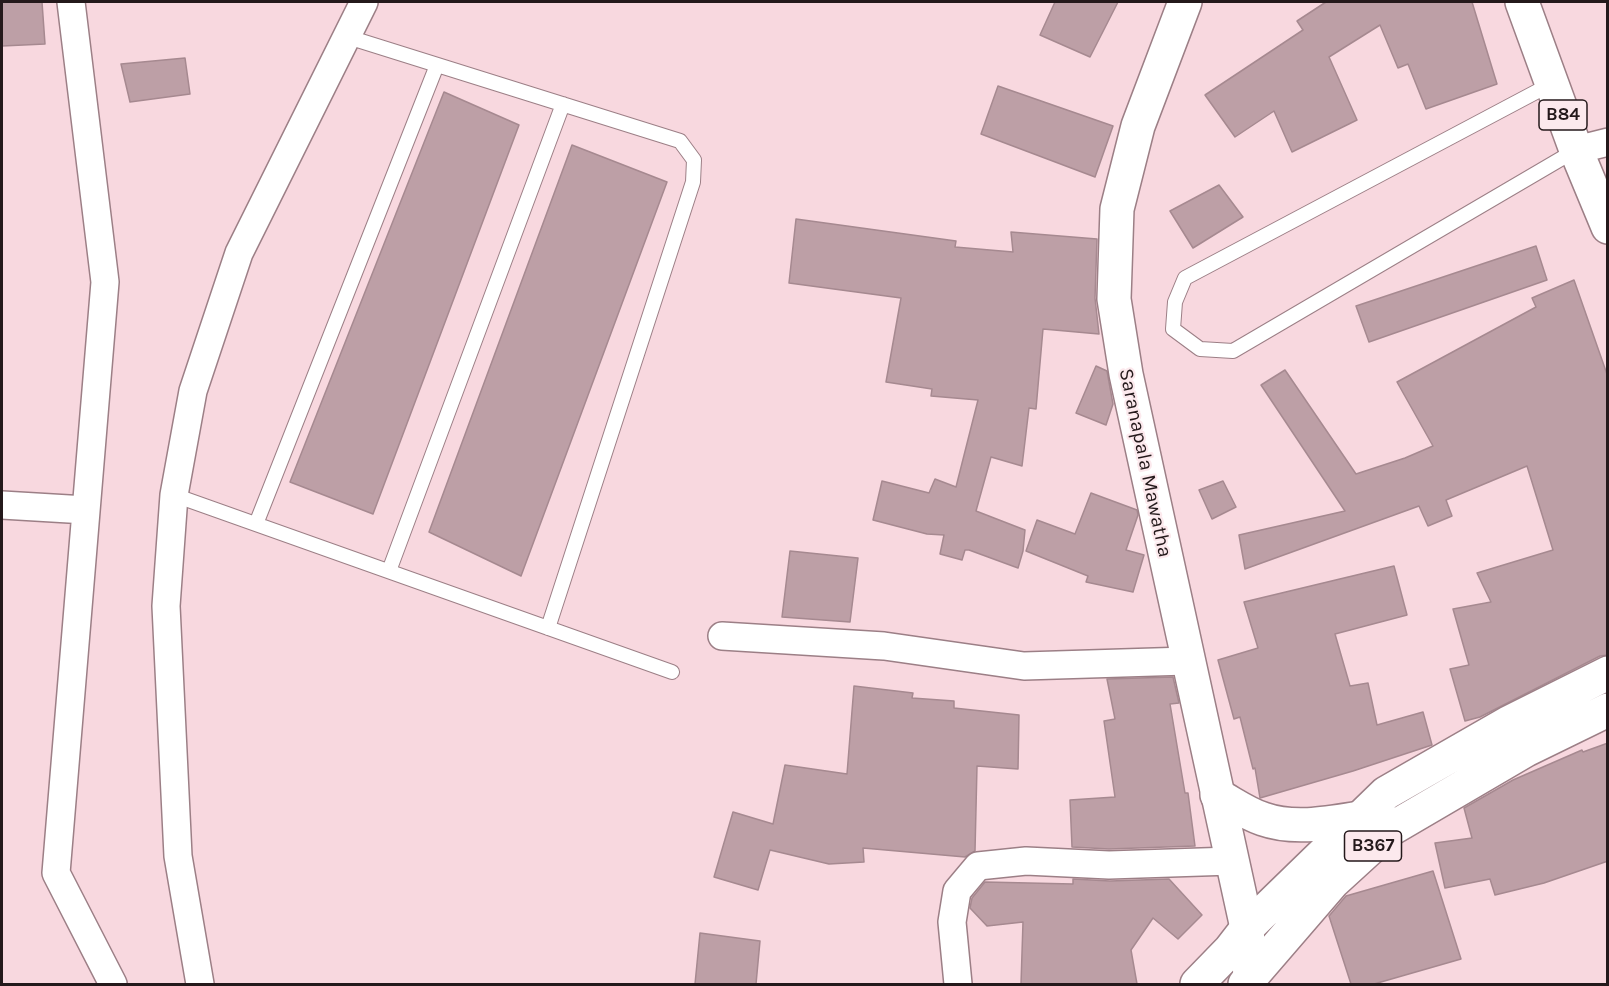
<!DOCTYPE html>
<style>
body{margin:0}
#map{position:relative;width:1609px;height:986px;overflow:hidden;background:#f8d8df;font-family:Karla,sans-serif}
canvas{display:block}
.frame{position:absolute;inset:0;border:3px solid #24191b;pointer-events:none}
</style>
<div id="map">
<canvas width="1609" height="986"></canvas>
<div class="frame"></div>
</div>
<script>
const ctx = document.querySelector('canvas').getContext('2d');
ctx.lineJoin = 'round';
function paint(path, color) { ctx.fillStyle = color; ctx.fill(path, 'evenodd'); }
function stroke(path, color, width, dash) { ctx.strokeStyle = color; ctx.lineWidth = width; ctx.lineCap = dash ? 'butt' : 'round'; ctx.setLineDash(dash || []); ctx.stroke(path); }
function drawText(font, color, halo, rows, align = 'center') {
  ctx.font = font + ' Karla,sans-serif'; ctx.lineWidth = 4.5; ctx.setLineDash([]); ctx.textBaseline = 'middle'; ctx.strokeStyle = halo; ctx.fillStyle = color; for (const [text, x, y, turn = 0] of rows) {
    ctx.save(); ctx.translate(x, y); ctx.rotate((+turn || 0) * Math.PI / 180); ctx.textAlign = isNaN(turn) ? turn : align; if (halo) ctx.strokeText(text, 0, 0); ctx.fillText(text, 0, 0); ctx.restore();
  }
}
const building = new Path2D(`
 M2,2H42L45,44L2,46Z
 M1055,2H1118L1090,57L1040,35Z
 M1326,2H1472L1497,84L1426,109L1408,64L1398,68L1380,25L1329,57L1357,120L1292,152L1274,111L1235,137L1205,95L1303,30L1297,21Z
 M185,58L190,94L130,102L121,64Z
 M998,86L1113,126L1095,177L981,134Z
 M444,92L519,125L373,514L290,482Z
 M572,145L667,182L521,576L429,532Z
 M1219,185L1243,217L1193,248L1170,211Z
 M796,219L956,241L955,247L1013,252L1011,232L1097,239L1095,298L1099,334L1043,329L1036,409L1029,408L1022,466L991,457L976,511L1025,530L1023,551L1018,568L969,550H965L962,560L940,554L944,535L927,534L873,520L882,481L929,493L935,479L956,487L978,400L931,396L932,389L886,382L901,298L789,283Z
 M1536,246L1547,280L1369,342L1356,306Z
 M1574,280L1608,377V655L1600,656L1480,717L1465,721L1450,669L1469,665L1453,609L1491,602L1477,573L1553,550L1527,466L1446,500L1452,516L1428,526L1419,506L1245,569L1239,535L1345,511L1261,385L1285,370L1356,474L1405,458L1433,446L1397,382L1536,307L1532,298Z
 M1096,366L1107,371L1113,404L1106,425L1076,413Z
 M1223,481L1236,507L1212,519L1199,490Z
 M1091,493L1137,510L1138,515L1126,550L1144,555L1133,592L1086,582L1088,576L1026,551L1037,520L1075,534Z
 M790,551L858,558L850,622L782,617Z
 M1394,566L1407,615L1335,634L1350,686L1368,683L1377,725L1423,712L1432,745L1353,771L1260,798L1255,768L1253,769L1240,717L1234,719L1218,660L1258,648L1244,602Z
 M1173,677L1179,703L1170,704L1185,793H1188L1195,846L1109,849L1072,847L1070,800L1115,797L1104,721L1115,719L1107,679Z
 M854,686L913,693L912,698L954,701V708L1019,715L1018,769L977,766L975,851L965,857L863,848L864,862L829,864L770,850L758,890L714,877L733,812L773,824L785,765L847,774Z
 M1608,743V861L1544,883L1495,895L1490,879L1445,888L1435,843L1472,838L1464,808L1513,780L1582,750L1583,752Z
 M1433,871L1461,959L1374,984H1351L1329,916L1346,896Z
 M1073,879L1110,881L1169,879L1202,915L1178,939L1153,918L1131,950L1137,984H1021L1023,922L987,926L970,908L972,898L985,882L1073,884Z
 M700,933L760,941L756,984H695Z`);
const service = new Path2D(`
 M348,37L680,141L694,160L693,182L548,628
 M1551,84L1185,278L1175,302L1173,329L1200,349L1233,351L1576,150
 M174,495L672,672
 M256,524L437,65
 M389,571L563,104`);
const minor = new Path2D(`
 M71,2L105,282L56,873L113,984
 M1576,150L1608,142
 M2,505L86,510
 M722,636L884,646L1024,666L1187,661
 M200,984L178,856L166,606L174,495L193,391L239,253L364,2
 M958,984L952,922L957,891L978,866L1026,861L1109,865L1232,861`);
const tertiary = new Path2D(`
 M1185,2L1138,126L1117,209L1114,299L1126,374L1247,928L1250,978`);
const secondary = new Path2D(`
 M1217,795C1232,803 1247,814 1263,819C1294,830 1329,823 1360,818
 M1197,984L1230,950L1247,928`);
const primary = new Path2D(`
 M1522,2L1576,150L1608,227
 M1247,928L1386,793L1508,723L1608,673
 M1245,984L1333,882L1391,829L1526,750L1608,710`);
const shields = [
 [1563,115,48],
 [1373,846,57]
];
const shieldNames = [
 ["B84",1563,115],
 ["B367",1373,846]
];
const streetNames = [
 ["Saranapala Mawatha",1145,463,78]
];
paint(building, '#bd9fa6');
stroke(building, '#a68990', 1.5);
stroke(service, '#9c7f86', 16);
stroke(minor, '#9c7f86', 30);
stroke(tertiary, '#9c7f86', 36);
stroke(secondary, '#9c7f86', 36);
stroke(primary, '#9c7f86', 36);
stroke(service, '#fff', 14);
stroke(minor, '#fff', 27);
stroke(tertiary, '#fff', 33);
stroke(secondary, '#fff', 33);
stroke(primary, '#fff', 33);
for (const [x, y, w] of shields) { const box = new Path2D(); box.roundRect(x - w / 2, y - 15, w, 30, 4.5); ctx.fillStyle = '#fce9ed'; ctx.fill(box); stroke(box, '#24191b', 1.5); }
drawText('bold 18px', '#24191b', null, shieldNames);
drawText('20px', '#24191b', '#fce9ed', streetNames);
</script>
